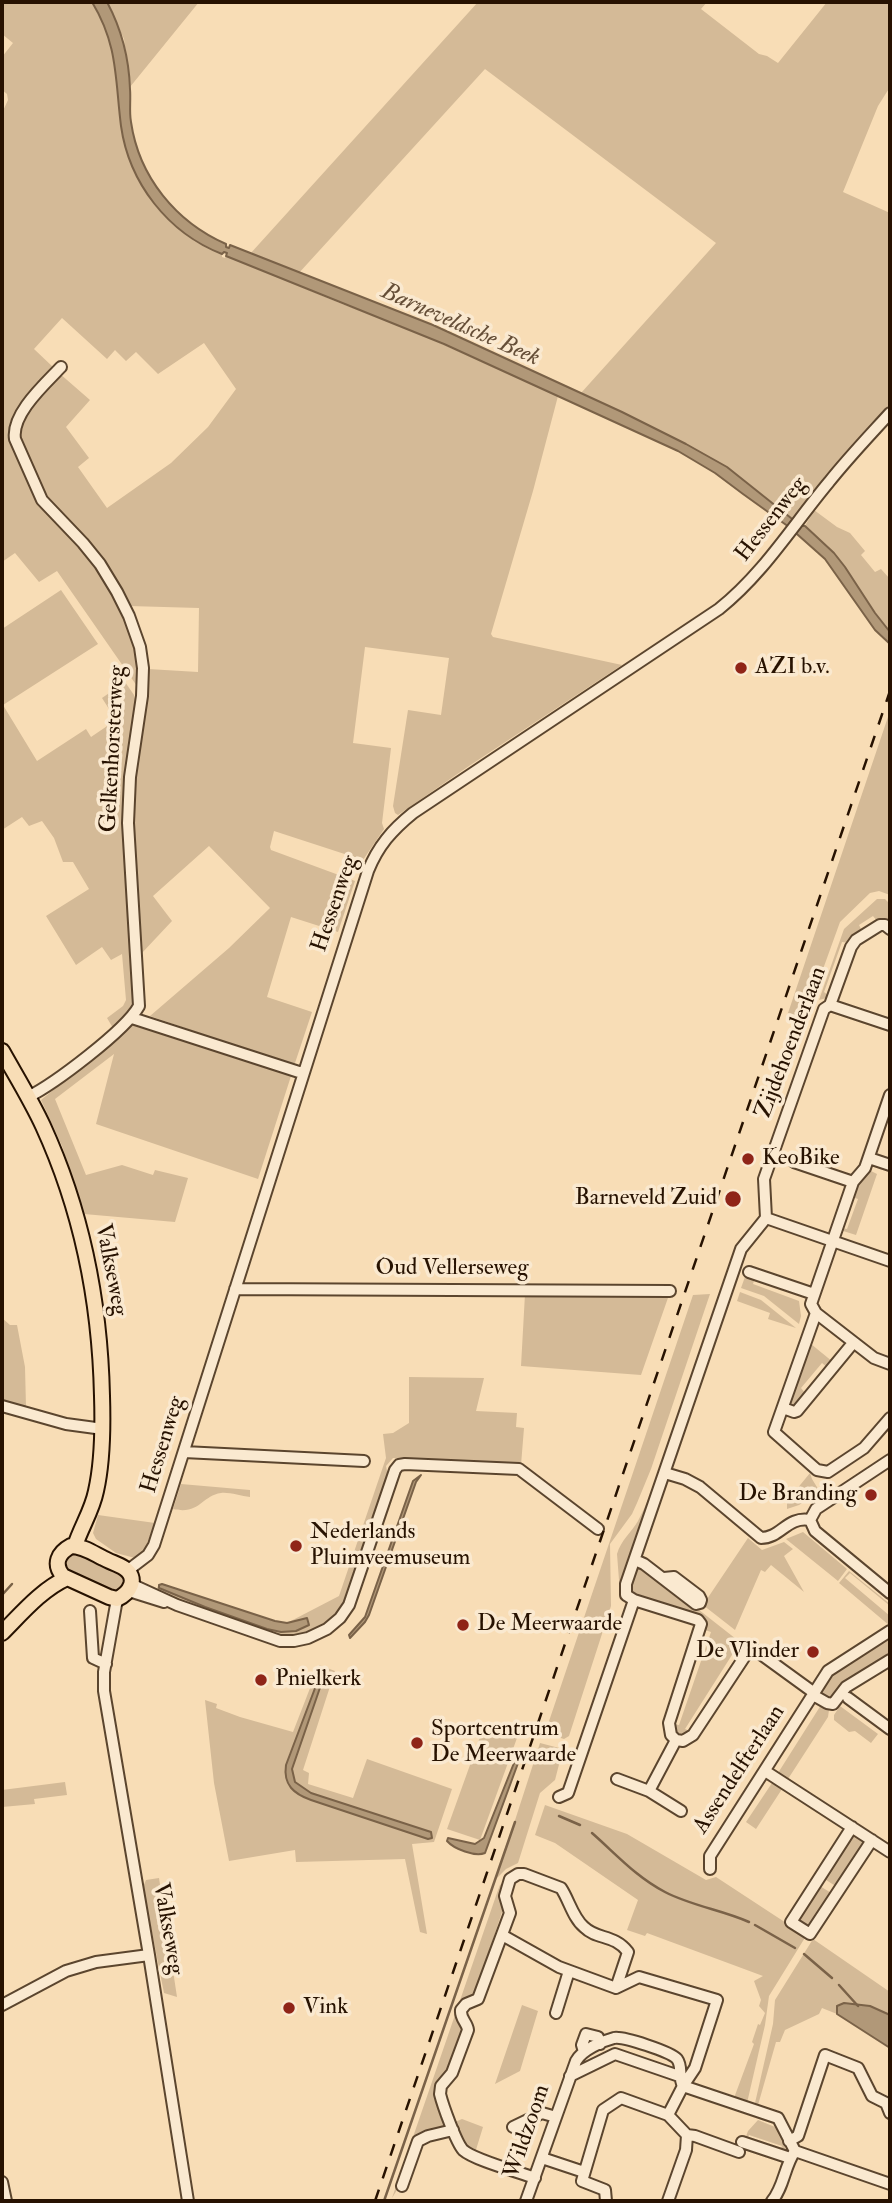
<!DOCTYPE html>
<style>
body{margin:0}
#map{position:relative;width:892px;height:2203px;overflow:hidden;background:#f8ddb6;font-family:"IM FELL Double Pica",serif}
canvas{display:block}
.frame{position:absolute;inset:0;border:4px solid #271201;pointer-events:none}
</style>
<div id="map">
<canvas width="892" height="2203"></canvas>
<div class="frame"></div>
</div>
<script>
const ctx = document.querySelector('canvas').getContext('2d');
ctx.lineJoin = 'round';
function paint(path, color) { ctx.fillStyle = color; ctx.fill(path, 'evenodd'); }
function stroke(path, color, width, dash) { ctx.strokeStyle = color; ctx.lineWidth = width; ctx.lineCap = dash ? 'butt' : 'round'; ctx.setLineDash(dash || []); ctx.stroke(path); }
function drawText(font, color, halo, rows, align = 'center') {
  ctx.font = font + ' "IM FELL Double Pica",serif'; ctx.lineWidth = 7; ctx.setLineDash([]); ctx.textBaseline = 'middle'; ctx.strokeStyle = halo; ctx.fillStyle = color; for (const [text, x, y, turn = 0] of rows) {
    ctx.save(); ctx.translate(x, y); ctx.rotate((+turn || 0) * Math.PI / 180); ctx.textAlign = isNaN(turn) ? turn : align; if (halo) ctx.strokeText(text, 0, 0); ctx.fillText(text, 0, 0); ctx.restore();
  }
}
const green = new Path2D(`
 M2,2H92L106,30L113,49L121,125L157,208L194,241L222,254V257L225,258L226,256L235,259L342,304L393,322L558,396L533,491L491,634L493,637L622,665L469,766L398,815L395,813L393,806L408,710L441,715L449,658L365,647L353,743L391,748L382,823L384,829L363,860L274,831L270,847L271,850L355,881L338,932L291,917L267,997L312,1012L295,1063L291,1065L150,1016L229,948L270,908L209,846L153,896L172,921L141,954L133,796L147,690L148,669L198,672L199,608L129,606L116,579L102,561L46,501L29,466L18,432L21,418L59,373L90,400L66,427L89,458L78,467L107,508L171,463L208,427L236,389L204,343L158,374L136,352L126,361L115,350L107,359L62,318L34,349L53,367H55L10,422L21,462L45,511L97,568L120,608L129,631L141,668L139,689L57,571L39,582L15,553L2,562V113L8,100L7,94L2,90V57L13,43L2,34Z
 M107,2H199L130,87L124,39Z
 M478,2H707L701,9L759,54L767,56L778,63L827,2H890V87L878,106L843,192L890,213V403L793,519L727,467L686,444L581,393L716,243L485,69L298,274L250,254Z
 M814,510L837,527L850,533L865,551L861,555L875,572L881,569L890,579V632L875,613L834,553L805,526Z
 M61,590L98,644L3,705L37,761L86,729L91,737L116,720L102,698L125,682L134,695L136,703L125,793L137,991L132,1011L113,1028L107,1018L123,1006L126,1000L122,954L111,960L102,947L76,965L46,916L89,889L73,862H63L54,838L42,821L29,826L22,817L2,830V629Z
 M890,711V895L879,891L870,893L840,922L805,1019L788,1013Z
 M877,899H885L890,904V922L884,918L877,921L873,916L859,925L862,931L849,943L842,942L824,992L830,997L819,1000L844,929Z
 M134,1023L291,1076L258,1179L96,1124L114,1054L55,1099L86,1175L122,1165L153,1175L155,1170L188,1178L175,1222L84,1214L62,1146L41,1100Z
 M869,1170L877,1174L856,1235L840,1230L841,1228L847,1229L858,1199L852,1197L860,1179L866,1176Z
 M746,1274L755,1278L753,1284L799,1301L801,1316L799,1324L764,1296L741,1288Z
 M740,1292L761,1300L796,1328L768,1319L770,1313L737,1301Z
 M525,1294L669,1295L641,1375L521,1366Z
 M710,1294L651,1469L637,1503L632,1514L610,1544L611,1606L569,1736L564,1739L545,1733L693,1295Z
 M2,1318L10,1325H17L25,1367L26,1407L2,1400Z
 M811,1344L833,1362L828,1368L822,1363L801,1388L806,1394L796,1407L791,1406L789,1403Z
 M409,1377L484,1378L476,1411L517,1413L516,1427L524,1428L521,1465L393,1458L386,1466L388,1476L347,1595C334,1623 310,1635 280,1636L174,1599L156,1590L158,1586L205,1607L267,1629L281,1632L306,1627L309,1625L307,1618L287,1623L339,1596L386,1458L383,1434L393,1433L409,1423Z
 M660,1473L621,1593H620L617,1554C621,1540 631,1533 638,1521C646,1506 652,1490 658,1474Z
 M810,1473L812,1479L820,1492L799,1505L787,1509V1501Z
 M181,1484L250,1490V1497C241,1496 229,1492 221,1493C201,1496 200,1515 173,1509Z
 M98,1515L155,1523L144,1551L135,1558L116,1553L96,1539L93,1533Z
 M803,1532L847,1569L838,1581L786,1539Z
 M748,1538L762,1550L784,1542L793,1549L784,1556L804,1592L771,1565L765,1572L761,1570L735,1630L703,1605Z
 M73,1553L121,1574L124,1583L117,1592H112L67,1571C62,1562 65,1558 73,1553Z
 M636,1567L644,1568L657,1577L745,1646L742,1651L737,1647L685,1729L690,1731L685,1735L677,1734L674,1724L679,1725L711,1632L705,1630L707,1620L632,1592L630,1587Z
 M849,1571L890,1604V1606L850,1573L845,1578L890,1616V1626L839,1583Z
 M890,1634V1657L832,1700L820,1696L819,1688L830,1673Z
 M319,1665L335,1671L303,1770L309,1773L308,1784L353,1798L367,1759L452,1789L434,1842L412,1844L427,1934L420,1932L405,1859L296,1862L295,1850L229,1861L214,1783L205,1700L217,1704L216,1708L240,1717L293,1732ZM323,1675V1679L292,1769L295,1782L311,1793L431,1832L428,1839L301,1796L285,1775L289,1755Z
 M821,1705L829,1710L828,1717L788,1779L778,1773Z
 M840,1706L878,1734L871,1743L855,1731L849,1732L834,1720V1715Z
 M484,1726L517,1738L480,1840L447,1829Z
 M540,1743L563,1749L555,1780L540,1793L518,1863L506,1869L496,1879Z
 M65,1782L67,1795L34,1799L35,1804L2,1807V1790Z
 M772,1783L782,1789L756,1829L746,1822Z
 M545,1805L627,1834L706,1880L716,1877L806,1936L769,1996L765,2025L747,2103L734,2098L754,2044L752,2042L758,2024L760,2025L765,2013L759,2006L761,2000L754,1981L763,1976L647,1933L645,1936L627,1930L638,1900L555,1843L535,1835Z
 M855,1835L864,1843L837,1887L823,1878L851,1836Z
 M509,1877L504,1906L475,1994L458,2020L464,2030L450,2068L437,2081L435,2087V2094L446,2126L417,2139L400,2185L392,2198L498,1890L500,1885Z
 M159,1878L177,1997L164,1993L143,1887L146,1880Z
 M818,1885L833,1894L808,1929L797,1921Z
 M813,1939L890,1992V2015C867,2005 861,2003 836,2009L837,2014L822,2008L819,2014L785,2030L780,2042H776L758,2105L755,2103L773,2024L775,2000Z
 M522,2005L538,2011L520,2071L495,2084Z
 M462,2119L483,2127L475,2153L463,2142L455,2122Z
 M758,2120L775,2127L787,2152L780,2151L782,2146L749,2135L747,2140L745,2139L748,2131Z`);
const water = new Path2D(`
 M92,2H107C122,30 129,57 130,89C131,100 129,111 131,122C139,177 176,222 226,244V247L229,248L230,245L433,325L622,412L686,444L727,467L801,526H805L834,553L845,567L875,613L890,632V644L875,630L825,559L789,527L743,494L715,473L678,451L444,344L226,256L227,253L224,252L222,254C168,233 129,183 121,126C115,78 118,45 92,2Z
 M421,1475L416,1482L369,1615L365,1622L350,1638L349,1635L365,1617L413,1481Z
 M162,1584L275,1621L287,1623L307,1618L309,1625L296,1631L281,1632L267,1629L205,1607L159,1588V1585Z
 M320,1675H323V1679L292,1769L295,1782L311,1793L431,1832L432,1838L428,1839L311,1800C294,1794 283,1785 286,1765Z
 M518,1753L521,1755L485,1853C475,1857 454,1849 447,1841L448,1838L475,1844L484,1838Z
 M844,2003L870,2006L890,2015V2048L837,2014V2006Z`);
const stream = new Path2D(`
 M2,1595L12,1584
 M559,1816L580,1825
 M592,1833C616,1854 636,1877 665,1892C692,1906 722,1910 749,1922
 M755,1925L795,1948
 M804,1954L832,1978
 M839,1985L858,2006
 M384,2201L515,1822`);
const minor = new Path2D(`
 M830,1005L890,1025
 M132,1018L302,1073
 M890,1095L865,1168L853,1182L811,1304L816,1313L874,1358L890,1364
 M28,1097C54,1084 125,1031 139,1006L128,823L130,777L142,696L143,668L140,647L129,616L117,592L100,564L83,543L42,500L15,439C11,414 45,384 61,367
 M869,1158L890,1165
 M794,1162L853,1182
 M766,1218L890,1261
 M749,1272L814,1294
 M235,1289L670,1291
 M816,1313L774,1432L817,1470L828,1472L864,1448L890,1418
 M2,1406L66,1424L103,1429
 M783,1408L794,1412L797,1411L853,1343
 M184,1452L364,1461
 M665,1473L685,1479L700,1487L761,1538C781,1538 787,1516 810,1520
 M810,1520L815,1531L890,1593
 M810,1520L816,1509L890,1460
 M635,1560L644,1564L696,1604L700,1603L701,1600L699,1596L674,1577L664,1578
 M127,1571L148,1555L154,1545L368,871C378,846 392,830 413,813L719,609C764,573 793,525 829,482C848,458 870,435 890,413
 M131,1584L177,1605L280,1641H294L308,1638L327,1629L340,1618L349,1605L395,1470L399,1465L405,1464L519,1469L598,1529
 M129,1591L164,1602
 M117,1599L104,1672V1691L149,1955L188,2201
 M634,1600L698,1620L701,1624L669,1723L671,1735L676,1740
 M90,1611L93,1658L106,1664
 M813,1695L827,1703L833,1704L846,1687L890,1660
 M848,1698L890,1729
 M765,1771L890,1852
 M617,1779L649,1791L681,1811
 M649,1791L676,1740L683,1741L693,1735L751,1647L813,1692
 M559,1797L568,1793L634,1600L626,1595V1584L741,1249L766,1218L764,1179L824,1009L830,1005L851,947L856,940L880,925H885L890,929
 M852,1827L791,1922L810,1934L872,1840
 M710,1869V1856L828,1671L890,1631
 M502,1935L559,1967L616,1988L639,1977L717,2000L695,2068L683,2086L668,2115
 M2,2005L66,1971L96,1962L149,1955
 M556,2013L569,1971
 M584,2052L582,2045L586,2034L598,2037L600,2044
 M570,2076L615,2054L679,2076
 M513,2127L542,2113L556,2117
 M789,2141L798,2136L825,2055L858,2068L872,2096L886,2103L890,2113
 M742,2142L790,2158
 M542,2158L584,2172
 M535,2178C519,2172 474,2160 463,2150C456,2142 443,2106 440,2094L441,2086L452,2073L468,2030C467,2022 460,2019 461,2010L466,2004L478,1999L510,1913L505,1896L510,1879L518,1874H524L561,1888C569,1900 573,1918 584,1927C597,1940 614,1934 628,1952L616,1988
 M2,2182L6,2201
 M402,2186L418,2141L428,2136L453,2130
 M526,2201L576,2061C582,2050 602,2041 614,2038C623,2036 671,2052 677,2059C683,2067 678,2077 683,2086L778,2118L795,2151L890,2184
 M606,2201L605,2190L582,2181L603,2110L621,2098L668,2115L687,2135L695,2136L739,2152
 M668,2201L686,2150L687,2135
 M772,2201C784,2187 784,2167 795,2151`);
const major = new Path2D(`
 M2,1051C16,1076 31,1100 43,1126C82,1211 100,1302 102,1396C103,1427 103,1460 96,1491C92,1511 81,1527 75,1546
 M71,1546C83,1546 93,1553 103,1558C110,1562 118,1564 124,1568C139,1578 130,1593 117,1599L109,1597L63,1576C53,1564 58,1553 71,1546Z
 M2,1633C21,1614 42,1589 67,1578`);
const rail = new Path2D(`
 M375,2201L890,691`);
const markers = [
 [741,668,7,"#8f2418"],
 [748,1159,7,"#8f2418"],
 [733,1199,9,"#8f2418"],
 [871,1495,7,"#8f2418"],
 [296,1546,7,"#8f2418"],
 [463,1625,7,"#8f2418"],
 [813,1652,7,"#8f2418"],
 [261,1680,7,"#8f2418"],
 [417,1743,7,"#8f2418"],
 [289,2008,7,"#8f2418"]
];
const streetNames = [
 ["Hessenweg",772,520,-52],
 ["Gelkenhorsterweg",114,749,-87],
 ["Hessenweg",336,904,-71],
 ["Zijdehoenderlaan",792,1043,-69],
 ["Oud Vellerseweg",452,1269],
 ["Valkseweg",110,1270,79],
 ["Hessenweg",164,1445,-73],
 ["Assendelfterlaan",740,1770,-57],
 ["Valkseweg",167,1929,80],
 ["Wildzoom",528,2132,-71]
];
const poiNames = [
 ["AZI b.v.",755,668],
 ["KeoBike",762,1159],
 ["Barneveld Zuid",717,1199,"right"],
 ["De Branding",857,1495,"right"],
 ["Nederlands",310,1533],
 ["Pluimveemuseum",310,1559],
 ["De Meerwaarde",477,1625],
 ["De Vlinder",799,1652,"right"],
 ["Pnielkerk",275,1680],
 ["Sportcentrum",431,1730],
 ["De Meerwaarde",431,1756],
 ["Vink",303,2008]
];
const waterNames = [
 ["Barneveldsche Beek",460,326,24]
];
paint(green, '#d4ba97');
paint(water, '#b19878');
stroke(water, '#7a6248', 2);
stroke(stream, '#7a6248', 2.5);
stroke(minor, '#5b452e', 14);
stroke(major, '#271201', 18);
stroke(minor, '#fae9d0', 10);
stroke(major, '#f8ddb6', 14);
stroke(rail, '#271201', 2.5, [12, 12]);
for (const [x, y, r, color] of markers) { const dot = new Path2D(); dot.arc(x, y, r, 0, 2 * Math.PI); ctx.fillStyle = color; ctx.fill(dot); stroke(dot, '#fae9d0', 2.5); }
drawText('23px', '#271201', '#fae9d0', streetNames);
drawText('23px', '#271201', '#fae9d0', poiNames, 'left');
drawText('italic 24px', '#654e37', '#fae9d0', waterNames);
</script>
